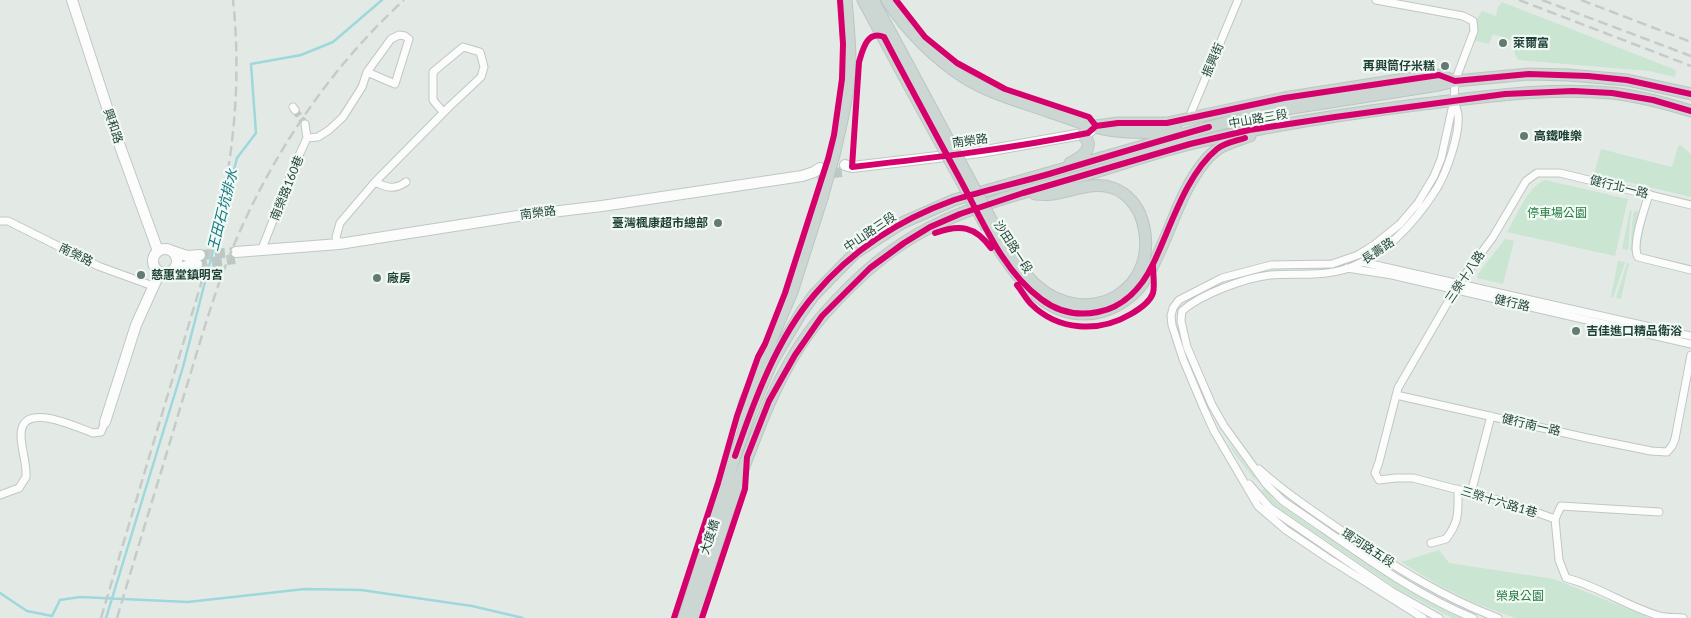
<!DOCTYPE html>
<meta charset="utf-8">
<style>
body{margin:0}
canvas{display:block;background:#e3eae6}
</style>
<canvas width="1691" height="618"></canvas>
<script>
const ctx = document.querySelector('canvas').getContext('2d');
ctx.lineJoin = 'round';
function paint(path, color) { ctx.fillStyle = color; ctx.fill(path, 'evenodd'); }
function stroke(path, color, width, dash) { ctx.strokeStyle = color; ctx.lineWidth = width; ctx.lineCap = dash ? 'butt' : 'round'; ctx.setLineDash(dash || []); ctx.stroke(path); }
function drawText(font, color, halo, rows, align = 'center') {
  ctx.font = font + ' Lato,"Noto Sans TC",sans-serif'; ctx.lineWidth = 4.5; ctx.setLineDash([]); ctx.textBaseline = 'middle'; ctx.strokeStyle = halo; ctx.fillStyle = color; for (const [text, x, y, turn = 0] of rows) {
    ctx.save(); ctx.translate(x, y); ctx.rotate((+turn || 0) * Math.PI / 180); ctx.textAlign = isNaN(turn) ? turn : align; if (halo) ctx.strokeText(text, 0, 0); ctx.fillText(text, 0, 0); ctx.restore();
  }
}
const green = new Path2D(`
 M1502,2L1676,70L1675,77L1649,71L1518,60L1514,52L1517,42L1493,34L1489,44L1469,39L1473,21L1477,19L1482,11L1496,16L1498,7Z
 M1680,145L1691,154V197L1594,174L1601,149L1672,167L1678,146Z
 M1545,180L1628,199L1615,256L1507,232C1517,216 1527,187 1545,180Z
 M1630,210L1632,211C1629,224 1630,237 1628,250L1622,249Z
 M1634,211L1640,212L1632,251L1630,250C1632,237 1631,224 1634,211Z
 M1505,239L1514,241L1503,284L1477,278L1478,274Z
 M1618,261L1625,262L1613,298L1611,297Z
 M1627,263H1629L1621,299L1616,298Z
 M1227,440L1255,477V480L1234,453Z
 M1262,489H1265L1276,502C1336,543 1394,587 1461,618H1452L1396,588L1274,505L1262,491Z
 M1439,550L1449,563L1554,579L1650,618H1515L1472,602L1440,586L1401,562Z`);
const stream = new Path2D(`
 M0,593L27,611L52,616L60,600L80,597L188,602L305,589L361,590L472,606L523,618
 M106,618L183,367L237,158L256,133L251,64L301,55L333,42L382,0`);
const streetTunnel = new Path2D(`
 M295,110L305,124`);
const secondaryTunnel = new Path2D(`
 M817,175L842,172
 M200,255L236,252
 M197,264L235,259`);
const street = new Path2D(`
 M1376,0L1463,16L1473,21L1474,31L1455,81L1454,100L1441,159L1434,176L1418,203L1400,224L1374,245L1358,255L1332,264L1271,265L1222,278L1179,300L1173,308L1171,316L1172,325L1183,359L1204,409L1214,431L1258,506L1286,530L1329,559L1423,618
 M1454,101C1455,105 1458,111 1458,115C1460,134 1447,171 1437,188C1416,221 1387,254 1349,268C1323,277 1296,273 1270,275C1245,278 1201,294 1182,311L1181,321L1187,347L1212,405L1224,426L1266,484L1283,501C1344,542 1405,590 1473,618
 M293,107L295,110
 M1188,120L1238,0
 M307,138L318,137L329,130L343,117L362,87L367,72L391,39L399,35L405,36L409,39L395,84L367,72
 M375,182C387,188 395,190 406,182
 M1649,194C1645,208 1631,245 1638,257L1691,270
 M0,221H8L98,266L153,286
 M339,244L336,237L340,223L375,182L449,107L481,77L484,67L480,52L463,47L433,72V100L443,112
 M261,251L296,162L307,138L305,124
 M1362,262L1691,336
 M1347,268L1392,275L1691,344
 M1396,395L1587,438L1651,451L1667,452L1672,446L1675,439L1691,355
 M1259,469C1287,494 1317,514 1348,535C1395,567 1444,598 1498,618
 M1249,484L1270,508L1391,591L1439,618
 M1471,493L1491,416
 M0,495L19,488L26,477C27,463 21,449 21,435C21,400 76,427 93,433L101,432L105,422
 M1555,519L1561,506L1659,512
 M1431,543L1446,539C1460,521 1458,511 1458,489
 M1683,618C1675,617 1667,618 1660,616C1627,607 1599,586 1566,578L1559,560L1555,519L1513,504L1413,478H1396L1379,480L1375,473L1379,462L1398,388L1459,283L1493,237L1526,181L1537,173H1560L1691,205`);
const secondary = new Path2D(`
 M72,0L117,138L158,251
 M845,165L852,167L980,152L1088,133L1096,126
 M153 261a12 12 0 1 1 24 0a12 12 0 1 1-24 0Z
 M172,251L187,256L200,255
 M236,252L339,244L518,216L602,206L802,176L814,172L820,168
 M174,269L197,264
 M105,422L136,325L160,272`);
const primary = new Path2D(`
 M863,0L912,91
 M873,0L919,85
 M887,0C906,30 935,59 965,78C991,94 1021,102 1050,112C1071,119 1094,129 1116,131C1136,133 1157,133 1177,131
 M1096,126L1118,123H1167L1284,98L1418,77L1439,75L1455,81
 M834,155C841,125 849,94 850,63C850,42 848,21 846,0
 M1070,163C1082,157 1097,147 1082,134
 M996,245C1018,278 1042,314 1085,314C1107,314 1130,301 1143,283C1168,245 1176,196 1205,161C1219,144 1231,143 1250,136
 M1006,246C1015,260 1024,274 1036,285C1089,332 1163,289 1142,220C1138,206 1127,193 1113,188C1094,181 1073,191 1053,194C1047,195 1041,194 1035,194
 M741,422L744,404L792,292L822,198
 M684,618L735,456L750,413L772,362L801,313L814,295L855,253L902,223L954,200L1209,127L1273,111L1439,85L1455,81L1529,74L1568,75L1627,80L1691,94
 M693,618C711,562 728,506 750,451C768,403 789,353 824,314C854,280 890,247 931,227C978,203 1040,188 1092,173C1126,163 1160,151 1194,143C1269,125 1347,114 1423,104C1485,97 1549,87 1611,93C1638,96 1665,103 1691,111`);
const rail = new Path2D(`
 M1519,0L1691,66
 M1542,0L1691,56
 M1581,0L1691,42
 M101,618L212,247C233,166 242,83 233,0
 M117,618C138,547 160,476 181,405C193,366 204,327 217,289C255,180 319,78 404,0`);
const primaryBridge = new Path2D(`
 M919,85L1004,244
 M912,91L987,228
 M822,198L834,155`);
const cycleway = new Path2D(`
 M896,0L925,37L957,63L1005,89L1089,117L1096,126
 M1096,126L1088,133C1010,149 931,158 852,167L859,62C863,49 867,30 884,37C909,85 935,133 961,181C983,222 1003,271 1041,299C1058,312 1078,316 1098,312C1124,307 1142,287 1153,264C1170,229 1186,174 1217,149C1224,143 1236,141 1245,138
 M1096,126L1118,123H1167L1284,98L1439,75L1455,81L1529,74L1588,76L1627,80L1691,94
 M935,233C960,224 975,226 991,248
 M1017,285C1022,291 1026,299 1031,304C1058,331 1099,333 1131,314C1138,310 1150,302 1153,293C1155,286 1153,274 1153,266
 M735,456C754,401 777,338 815,294C852,250 901,219 954,200C985,190 1018,183 1049,174C1102,158 1155,142 1209,127
 M674,618L718,483L737,416L758,357L765,344L785,293L828,159L834,135L842,79L843,44L840,0
 M702,618L745,489L747,457L769,401L795,355L822,316L870,268L904,243L930,227L960,214L1023,193L1190,144L1249,130L1335,117L1505,94L1573,91L1612,93L1653,100L1691,111`);
const markers = [
 [1503,43,5,"#637b73"],
 [1445,66,5,"#637b73"],
 [1524,136,5,"#637b73"],
 [718,223,5,"#637b73"],
 [141,275,5,"#637b73"],
 [377,278,5,"#637b73"],
 [1576,331,5,"#637b73"]
];
const poiNames = [
 ["萊爾富",1513,43],
 ["再興筒仔米糕",1435,66,"right"],
 ["高鐵唯樂",1534,136],
 ["臺灣楓康超市總部",708,223,"right"],
 ["慈惠堂鎮明宮",151,275],
 ["廠房",387,278],
 ["吉佳進口精品衛浴",1586,331]
];
const streetNames = [
 ["振興街",1213,60,-67],
 ["中山路三段",1258,119,-10],
 ["興和路",113,126,71],
 ["南榮路",970,141,-8],
 ["健行北一路",1619,187,14],
 ["南榮路160巷",287,188,-68],
 ["南榮路",538,213,-7],
 ["中山路三段",870,232,-34],
 ["沙田路一段",1013,247,57],
 ["長壽路",1378,251,-34],
 ["南榮路",76,255,26],
 ["三榮十八路",1465,277,-56],
 ["健行路",1512,303,13],
 ["健行南一路",1531,425,13],
 ["三榮十六路1巷",1499,502,17],
 ["大度橋",710,537,-72],
 ["環河路五段",1368,548,33]
];
const parkNames = [
 ["停車場公園",1557,213],
 ["榮泉公園",1520,596]
];
const waterNames = [
 ["王田石坑排水",223,210,-76]
];
paint(green, '#cae5d1');
stroke(stream, '#9ed8dd', 2.5);
stroke(streetTunnel, '#bcc8c3', 7, [7, 3.5]);
stroke(secondaryTunnel, '#bcc8c3', 10, [10, 5]);
stroke(street, '#c0c7c3', 9);
stroke(secondary, '#bec8c3', 12);
stroke(primary, '#bbc6c2', 13);
stroke(street, '#fbfcfb', 7);
stroke(secondary, '#fbfcfb', 10);
stroke(primary, '#ccd6d2', 11);
stroke(rail, '#c6cbc9', 2.5, [10, 5]);
stroke(primaryBridge, '#bbc6c2', 13, []);
stroke(primaryBridge, '#ccd6d2', 11);
stroke(cycleway, '#d6006c', 6);
for (const [x, y, r, color] of markers) { const dot = new Path2D(); dot.arc(x, y, r, 0, 2 * Math.PI); ctx.fillStyle = color; ctx.fill(dot); stroke(dot, '#f1f9f4', 2); }
drawText('bold 12px', '#1e3f35', '#f1f9f4', poiNames, 'left');
drawText('12px', '#1e3f35', '#f1f9f4', streetNames);
drawText('12px', '#247b41', '#f1f9f4', parkNames);
drawText('italic 14px', '#117682', '#f1f9f4', waterNames);
</script>
